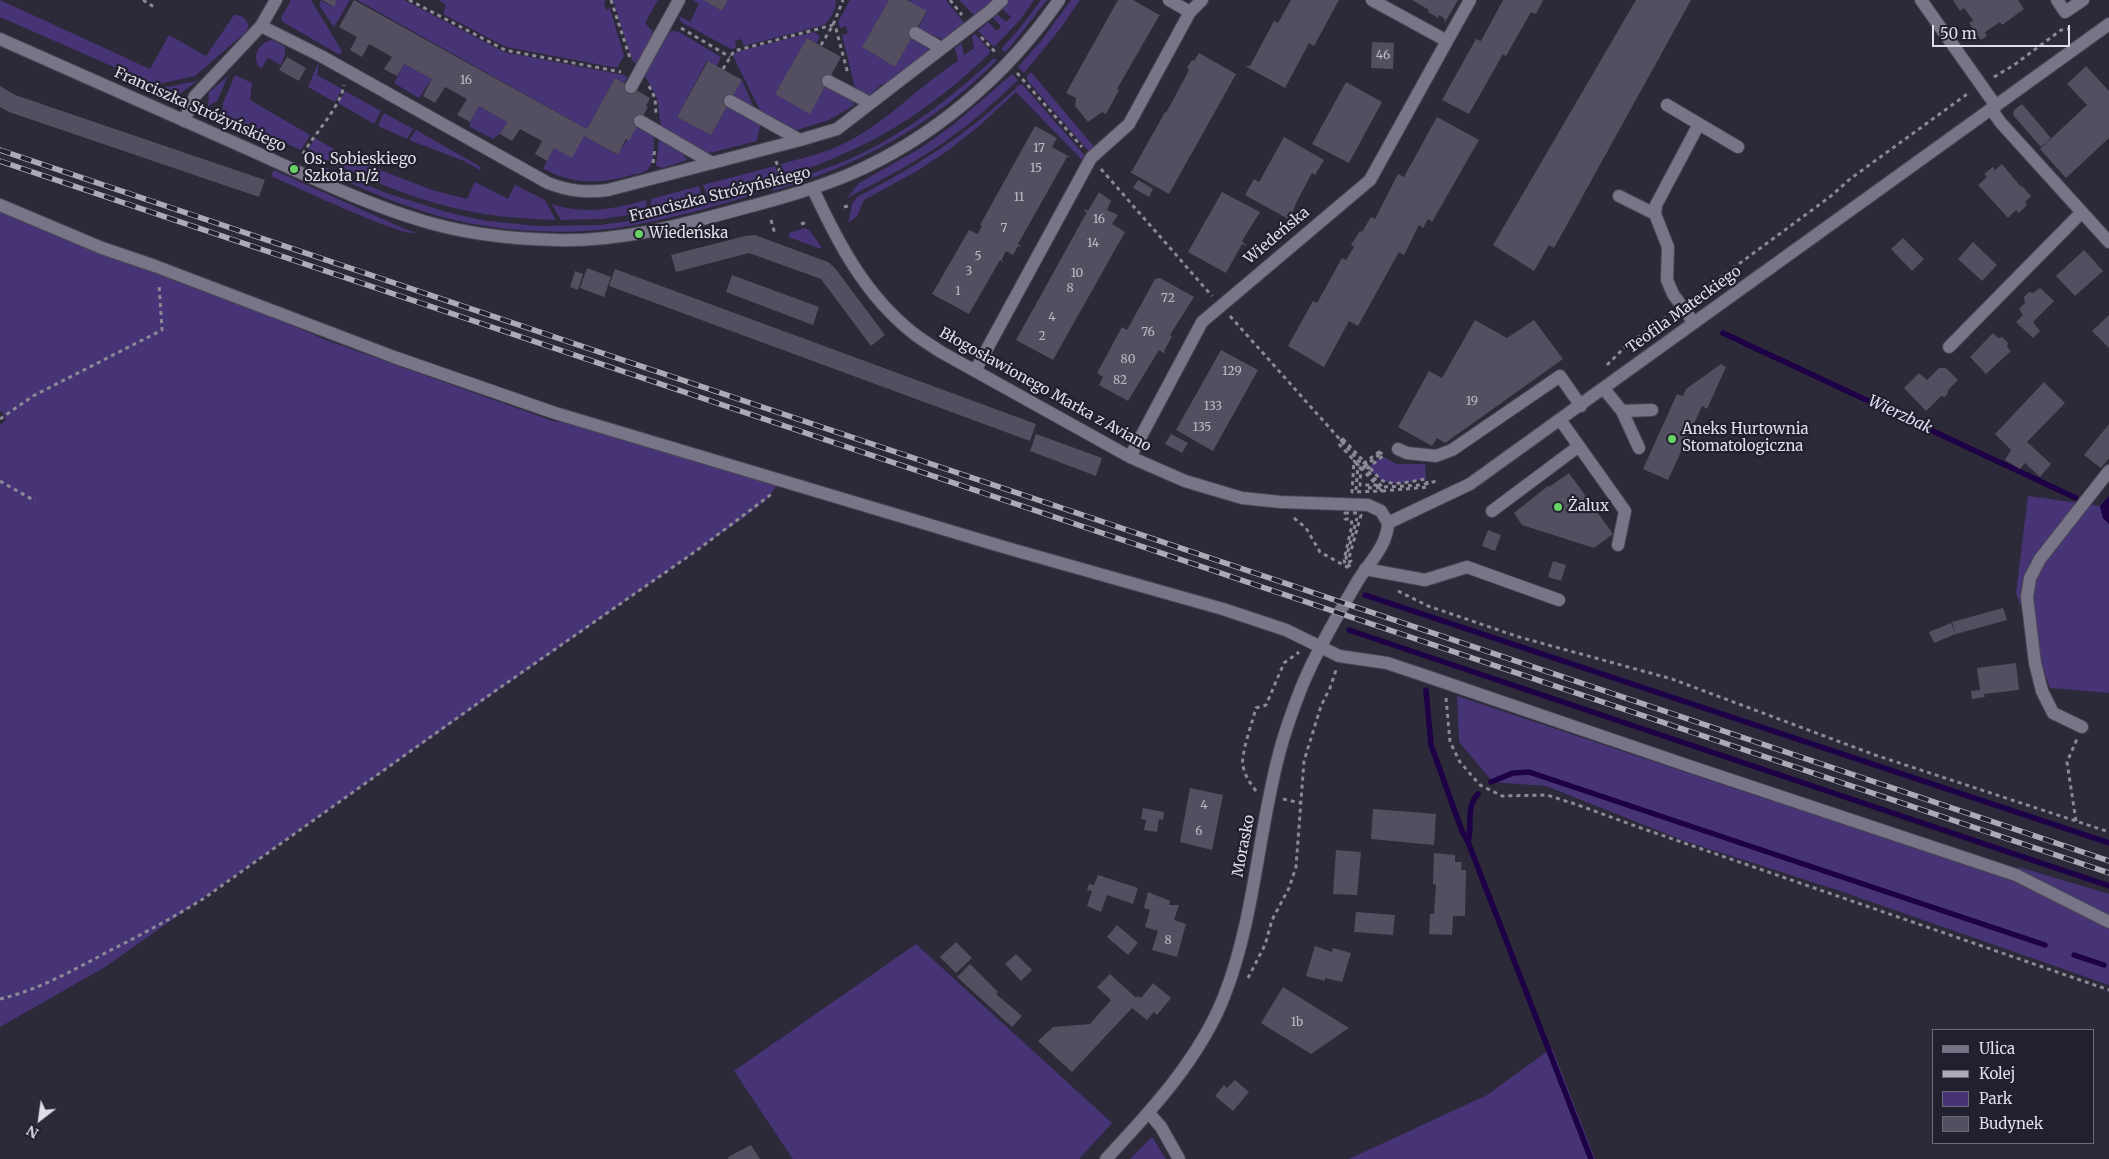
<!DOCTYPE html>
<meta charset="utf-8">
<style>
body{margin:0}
#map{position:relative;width:2109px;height:1159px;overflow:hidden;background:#2c2938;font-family:Merriweather,serif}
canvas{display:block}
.legend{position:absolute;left:1932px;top:1029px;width:162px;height:115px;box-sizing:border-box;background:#221f2e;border:1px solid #6e6b78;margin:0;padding:6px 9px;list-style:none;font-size:15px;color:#dfdde7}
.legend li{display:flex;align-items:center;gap:10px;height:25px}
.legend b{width:25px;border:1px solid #6e6b78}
.north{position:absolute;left:15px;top:1094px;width:50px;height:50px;-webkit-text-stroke:4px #221f2e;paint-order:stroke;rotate:210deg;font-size:14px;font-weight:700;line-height:20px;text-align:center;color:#dfdde7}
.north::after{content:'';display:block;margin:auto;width:18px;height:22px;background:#dfdde7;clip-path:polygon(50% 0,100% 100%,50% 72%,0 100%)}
.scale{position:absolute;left:1932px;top:25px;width:138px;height:22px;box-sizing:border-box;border:2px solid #dfdde7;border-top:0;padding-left:6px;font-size:15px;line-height:18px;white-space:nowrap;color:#dfdde7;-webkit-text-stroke:4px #221f2e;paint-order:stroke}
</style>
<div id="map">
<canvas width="2109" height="1159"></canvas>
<ul class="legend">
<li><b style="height:6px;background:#787588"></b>Ulica</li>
<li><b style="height:6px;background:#acaab5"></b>Kolej</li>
<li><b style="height:14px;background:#463476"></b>Park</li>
<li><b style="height:14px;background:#534f61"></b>Budynek</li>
</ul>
<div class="north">N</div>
<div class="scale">50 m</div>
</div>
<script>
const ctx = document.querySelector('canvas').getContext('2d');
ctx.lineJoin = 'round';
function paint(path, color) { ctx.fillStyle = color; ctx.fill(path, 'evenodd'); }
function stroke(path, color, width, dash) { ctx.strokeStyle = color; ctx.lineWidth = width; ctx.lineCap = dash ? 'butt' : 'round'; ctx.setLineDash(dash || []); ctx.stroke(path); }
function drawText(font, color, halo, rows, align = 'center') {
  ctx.font = font + ' Merriweather,serif'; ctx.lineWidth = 4.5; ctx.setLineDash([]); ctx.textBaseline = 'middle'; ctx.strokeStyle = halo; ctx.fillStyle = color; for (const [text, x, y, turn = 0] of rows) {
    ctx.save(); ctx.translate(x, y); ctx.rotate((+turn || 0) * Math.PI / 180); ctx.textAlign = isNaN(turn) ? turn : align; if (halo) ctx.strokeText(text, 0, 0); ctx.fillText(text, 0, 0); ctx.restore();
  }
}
const green = new Path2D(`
 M0,0L150,69L169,35L206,56L234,15C244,14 252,23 246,32L195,76L155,85L0,17Z
 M291,0H311L342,51L341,54H338L283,22L281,18Z
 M320,0L333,7L337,0H350L334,27L320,7Z
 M357,0H404L504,52L624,75L628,77L624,83L615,78L587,129Z
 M438,0H607L604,2L606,10L610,8L624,56L617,68L506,47L443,14L446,5Z
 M613,0H658L645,23L655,34L636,64L632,60Z
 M693,0H703L722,11L728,0H836C836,9 831,19 824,25L744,46L741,39L735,41L736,48L731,49L681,22L679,16L690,22L699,4Z
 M850,0H889L862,47L895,67L912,37L928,49L921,61L886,87L882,84L869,96L855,88L842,35L848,33L846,26L840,28L838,22Z
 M911,0H946L964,23L943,40L918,28L927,12L910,2Z
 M959,0H995L975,16Z
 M1009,0H1034L1020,20L994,47L978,31L988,22L997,31L1001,26L993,18L997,14L1006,22L1011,17L1002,9Z
 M1041,0H1047L1010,47L1005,52L1003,51L1002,48L1020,28Z
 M1071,0H1080L1060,29L1024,73L1018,67L1041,41Z
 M673,31L679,32L721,57L717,66L707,61L677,117L711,135L727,107L760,125L757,141L706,154L661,127L657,98L643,72L667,32Z
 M814,32L820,36L817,43L807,38L776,94L810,113L826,85L853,99L854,105L829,120L794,131L761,112L733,56L736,52Z
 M975,34L991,52C929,112 868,150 785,176L781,164C803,158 826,153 847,142C888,121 919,86 958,61L955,48L961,43L964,55L974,48L972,36Z
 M273,40L285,47V54L281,65L268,58L261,69C250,58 259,41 273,40Z
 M994,58L997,60C933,125 860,165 773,191V186C799,176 827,170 852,158C906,133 951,98 994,58Z
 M319,61L317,75L342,89L335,102L308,87Z
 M404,64L432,79L419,98L394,83Z
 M1031,72L1095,148L1090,153L1027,80V76Z
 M1012,74L1018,80C992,105 965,129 934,149C907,167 877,182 847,198L859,183L919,149L953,125Z
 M235,75L252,83L250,100L310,135L301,150L224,115L222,112L223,103Z
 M228,76L217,101L208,106L209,92Z
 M742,80L755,110L732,97Z
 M197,81L181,93L175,94L162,88Z
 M1022,84L1087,158L1084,162L1016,92L979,126L950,149L917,171L864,200L857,216L848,223L852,204L857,197C917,166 971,132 1019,85Z
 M345,91L381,111L374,124L338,103Z
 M479,106L507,122L500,134L493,139L470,127V122Z
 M384,113L413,129L407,139L378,126Z
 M215,119L283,148L284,150L282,153L223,127Z
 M636,127L654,137C653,146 655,161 649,168C645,173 638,174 632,175C601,184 573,185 544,169V167L554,148L584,136L617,155Z
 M416,130L481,167L480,170L464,161L409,140Z
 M315,138L349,158L432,190L467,199L475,182L508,199L515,185L545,200L556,220C522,219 487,216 454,208C403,196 355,173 307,152Z
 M659,139L683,154L687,160L663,168L656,166Z
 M322,166L386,193L450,213L487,221L538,226L600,225L635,220L751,191L757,194C711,207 665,221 617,228C554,236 483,231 422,211C387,200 354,185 321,170Z
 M775,166L778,175L775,179L707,196L703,185Z
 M274,170L405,229L416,233C401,237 292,185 271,176Z
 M699,186L702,197L657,210L651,209V199Z
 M646,200L647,209L643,213L601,219L561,220L552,205V204C583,215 615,209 646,200Z
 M0,205L155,266L326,340L553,421L592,428L777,485L767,499L746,516L105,967L0,1027V425L6,420L2,411L0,412Z
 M805,228L811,232L822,248H818L789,237V233Z
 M1382,456L1396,464H1425L1426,479C1399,483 1388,490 1368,468Z
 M2028,496L2100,506L2103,518L2109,524V693L2050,688L2016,593Z
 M1457,696L2012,881L2019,867L2109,894V985L1843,892L1682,840L1546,786L1493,782L1459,742Z
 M916,944L1112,1123L1079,1159H793L734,1071Z
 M1552,1048L1595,1159H1349L1487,1095Z
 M1152,1137L1166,1159H1130Z`);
const water = new Path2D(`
 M2109,496V524L2103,518L2100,506Z`);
const stream = new Path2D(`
 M1723,333L2076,498
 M1365,595L2109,843
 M1349,630L2109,886
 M1426,690L1431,745L1462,831L1468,842L1591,1159
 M1491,782L1513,773L1529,772L2045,945
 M1468,842C1473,825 1465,808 1478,794
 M2074,955L2104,965`);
const building = new Path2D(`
 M322,0H337L334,7Z
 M354,0L587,129L615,78L650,98L646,106L648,107L629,141L626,139L618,155L584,136L572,158L554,148L547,161L535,154L542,141L520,129L512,141L500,134L507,122L479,106L470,122L457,115L467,99L449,89L445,87L435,103L423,96L432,79L404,64L397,76L384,69L392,57L369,44L362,57L350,50L357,37L339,27Z
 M703,0H728L722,11Z
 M889,0H907L927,11L895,67L862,47Z
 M1118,0H1133L1161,16H1159L1117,89L1119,90L1106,114L1102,112L1088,122L1075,106L1076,98L1066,93Z
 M1291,0H1339L1314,46L1309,43L1285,88L1245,66H1250L1274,21L1278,23Z
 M1412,0H1458L1445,22L1444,21L1445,19L1439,15L1438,18L1428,12L1429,10Z
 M1503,0H1543L1536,14L1531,12L1506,56L1503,54L1469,114L1442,100L1476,39L1481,41Z
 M1636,0H1691L1554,248L1549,245L1534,271L1493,245Z
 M1953,0H2018L2024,9L2002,25L2000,22L1985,32L1987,36L1981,40L1969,23L1973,20L1964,8L1960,11Z
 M807,38L841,57L810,114L775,94Z
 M1372,42L1394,43L1393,69L1371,68Z
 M1199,53L1236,74L1169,194L1130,172L1132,171L1165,112L1166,113L1189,70L1187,68L1192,60L1194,61Z
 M287,57L306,68L299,81L279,70Z
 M708,61L742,80L711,135L677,117Z
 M2086,66L2109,91V138L2066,178L2040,149L2087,105L2067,84Z
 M1346,82L1382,102L1349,163L1312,144Z
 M0,86L15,95L265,180L259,197L9,112L0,107Z
 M2022,104L2051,138L2041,147L2013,115L2014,110Z
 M1437,117L1479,140L1432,222L1428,219L1423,228L1419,225L1404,255L1399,252L1358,326L1349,321L1324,367L1288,346L1313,301L1317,303L1342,258L1346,260L1354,247L1351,245L1360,231L1362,232L1371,217L1375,219L1398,174L1404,177Z
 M1035,126L1057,138L1052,147L1070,157H1067L1018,244L1021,246L1020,247L1018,246L1013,255L1006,251L1002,259L1003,262L1000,260L969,314L932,294L969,230L978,234L982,226L980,225Z
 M1284,137L1324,160L1315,175L1312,173L1296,203L1290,220L1245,195L1254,179L1259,182Z
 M2002,164L2021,187L2022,186L2031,196L2025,202L2027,205L2019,213L2016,210L2008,218L1978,185L1987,177L1984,174L1993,167L1995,170Z
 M1138,180L1153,189L1149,197L1133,188Z
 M1099,192L1111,201L1107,210L1118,215L1112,224L1125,232L1053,360L1016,340L1087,212L1084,211L1085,209L1088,211Z
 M1222,192L1260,212L1242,241L1247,246L1242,244L1226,273L1188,252Z
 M755,235L828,262L835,268L885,335L871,346L821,279L749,253L676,272L671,255L745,236Z
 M1903,238L1924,259L1912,271L1891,249Z
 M1973,242L1997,265L1982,281L1958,259Z
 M2084,250L2103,271L2075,296L2056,276Z
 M587,268L611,277L604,297L580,288Z
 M615,269L1036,424L1030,441L609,286Z
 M575,271L583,274L578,290L570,287Z
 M732,275L819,307L813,325L726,292Z
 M1160,278L1194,297L1170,335L1172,336L1164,351L1166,354L1159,350L1128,401L1099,385L1103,377L1097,373L1122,327L1127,330L1155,279Z
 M2040,288L2054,301L2033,322L2040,331L2033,338L2016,322L2023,315L2019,309L2025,303L2024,297L2029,292L2033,293Z
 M2109,315V348L2092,331Z
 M1475,320L1507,338L1534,320L1563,359L1445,443L1437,438L1432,446L1398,427L1429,371L1442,378Z
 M1993,333L1998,338L2002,337L2008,343L2007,347L2011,351L1986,374L1970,357Z
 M1221,350L1258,370L1213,451L1176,430Z
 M1721,364L1726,367L1707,409L1702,406L1668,480L1643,469L1677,394L1683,396L1686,389Z
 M1939,368H1946L1958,380L1948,390V393L1945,397L1941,396L1926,411L1904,388L1919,373L1927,380Z
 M2044,382L2065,403L2027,442L2051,464L2040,477L2025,463L2020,469L2005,460L2011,450L1995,434Z
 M2109,424V458L2101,468L2084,455Z
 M1036,434L1102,458L1096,476L1030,451Z
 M1171,434L1188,443L1182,453L1165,444Z
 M1569,473L1613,534L1594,548L1522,525L1514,513L1548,486L1549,487Z
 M1488,530L1501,535L1495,551L1482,546Z
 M1553,561L1566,565L1561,581L1548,577Z
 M2003,608L2007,620L1956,634L1934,643L1929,632L1951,623L1956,634L1952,622Z
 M2016,663L2019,690L1984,694L1985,697L1972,699L1971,691L1980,690L1977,668Z
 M1190,788L1223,795L1212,850L1180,842Z
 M1143,808L1164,812L1163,820L1159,819L1157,832L1144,830L1146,820L1141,819Z
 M1373,809L1436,814L1434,845L1371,839Z
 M1336,850L1361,852L1357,895L1333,894Z
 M1434,853L1455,855V862H1462L1461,870H1466L1465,916H1453L1452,935L1429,934L1430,914H1434L1436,885L1433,884Z
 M1098,875L1138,888L1133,904L1107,895L1101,912L1087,906L1092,891L1087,890L1089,884L1094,885Z
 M1148,892L1170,901L1169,905H1179L1174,920L1186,924L1177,957L1152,950L1158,931L1145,927L1150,910L1144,908Z
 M1356,912L1395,915L1393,935L1354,932Z
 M1117,925L1138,943L1128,955L1107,937Z
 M956,942L972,958L956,973L940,957Z
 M1315,946L1332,952L1333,948L1351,953L1342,982L1325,978V981L1306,976Z
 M1016,954L1032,970L1021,981L1005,964Z
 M970,964L998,992L996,994L1022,1016L1012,1027L957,977Z
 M1110,974L1136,998L1138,996L1141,998L1153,983L1171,998L1157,1015L1154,1012L1147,1020L1132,1008L1072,1072L1038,1041L1053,1027L1090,1024L1111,1000L1097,987Z
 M1283,987L1349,1028L1311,1054L1261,1023Z
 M1235,1080L1249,1092L1233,1111L1215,1096L1224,1085L1227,1088Z
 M751,1145L760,1159H729L728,1157Z`);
const path = new Path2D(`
 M143,0L154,7
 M409,0L505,50L621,72
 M611,0L630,58
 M950,0L962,15
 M681,28L730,57
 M981,37L997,54
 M821,45L833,25L843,0
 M723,69L734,51L833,25L836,29L848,74
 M1017,73L1082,147
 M1994,77L2014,65L2061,30L2069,29
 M649,86L655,98L656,114
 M210,112L214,114
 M303,154C314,134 340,108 344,85
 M776,161L782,179
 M653,163L655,147
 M1101,169L1212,296
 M844,207L848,206
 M771,220L775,234
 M801,224L807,222
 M1694,297L1831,196L1850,179L1970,92
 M1230,316L1383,488
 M1607,365L1627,345L1670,314
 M0,419L33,396L162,330L159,284
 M1343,439L1381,480C1395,487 1411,481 1426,479L1428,487L1382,491L1338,443Z
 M1379,452L1384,455L1368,468L1364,463Z
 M1354,461L1361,469L1360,485H1376L1382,491L1352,492Z
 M1364,467L1381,453
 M0,481L35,501
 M1368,488L1420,485L1437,481
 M1356,490L1358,464
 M1345,513H1357L1361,515L1349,558L1351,561L1345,564L1344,560L1352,525L1351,519H1345Z
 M1294,518L1306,528L1320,552L1349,568
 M1350,567L1346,558L1357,518
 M1398,591L1428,606L1519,637L1672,679L1875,755L2109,832
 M1446,698L1450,742L1460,762L1480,785L1502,796L1547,795L1578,805L1638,827L2109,990
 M1256,791C1250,783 1245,776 1243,766C1240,756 1253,720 1256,708L1266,705L1284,663L1299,652
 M1283,799L1301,803
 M2076,821L2067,762L2077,739
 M1248,978L1265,945L1272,920L1289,888L1296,867L1304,761L1321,706L1330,688L1336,670
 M0,999C38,990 74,970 109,951C141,935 172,918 203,899L488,696L696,551L773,493`);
const minor = new Path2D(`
 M1169,0L1190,12
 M1921,0L1996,106
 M2057,0L2065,12L2083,0
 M261,26L321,56L548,183C569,191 586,193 608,190L800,140L837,129L989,12L1002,0
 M915,33L941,48
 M0,39C79,74 158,109 237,144C298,171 359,202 423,221C466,234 511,239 556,240C626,242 692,222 759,204C789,196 819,187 848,175C933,139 1007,75 1059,0
 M1447,41L1470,0
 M828,81L870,103
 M631,87L679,0
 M730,101L800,140
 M1667,105L1699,124
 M1991,109L2001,123L2109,242
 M184,121L195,96L261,26L276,0
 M640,121L712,163
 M813,189C838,243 865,295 913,333C922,340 932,346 941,352L1130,457L1185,481L1242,498L1281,502L1368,505L1381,511L1388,523
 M1619,196L1655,214
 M0,205L102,248L155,266L394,357L555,413L1007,548L1223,609L1286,630L1339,656L1387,663L1420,674L1689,766L2016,875L2109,922
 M1694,323L1673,294L1667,280L1668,247L1655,214L1656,205L1699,124L1738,147
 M1949,347L2082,212
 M975,371L1091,158L1129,124L1190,12L1202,0
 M1604,389L1622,411L1639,448
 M1622,411L1652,410
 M1561,421L1625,511L1618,545
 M1398,449L1407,453L1436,456L1452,450L1560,376L1581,406
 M1130,457L1202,322L1370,180L1447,41L1372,0
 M1492,511L1579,446
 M1388,523L1470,484L2109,24
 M1365,569L1425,580L1467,567L1559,600
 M2082,727L2053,713L2042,691L2035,663L2027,597L2030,578L2040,559L2109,471
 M1149,1113L1161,1127L1179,1159
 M1106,1159C1151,1111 1201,1057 1225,994C1254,919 1258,835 1278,758C1284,733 1293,709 1302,686C1317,650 1338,615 1357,582C1369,562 1387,547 1388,523`);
const rail = new Path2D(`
 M0,150L2109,861
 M0,161L2109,873`);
const markers = [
 [294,169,5,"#67d466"],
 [639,234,5,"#67d466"],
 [1672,439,5,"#67d466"],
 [1558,507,5,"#67d466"]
];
const numberNames = [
 ["46",1383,56],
 ["16",466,81],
 ["17",1039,149],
 ["15",1036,169],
 ["11",1019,198],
 ["16",1099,220],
 ["7",1004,229],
 ["14",1093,244],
 ["5",978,257],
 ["3",969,272],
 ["10",1077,274],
 ["8",1070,289],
 ["1",958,292],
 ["72",1168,299],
 ["4",1052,318],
 ["76",1148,333],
 ["2",1042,337],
 ["80",1128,360],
 ["129",1232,372],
 ["82",1120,381],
 ["19",1472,402],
 ["133",1213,407],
 ["135",1202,428],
 ["4",1204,806],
 ["6",1199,832],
 ["8",1168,941],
 ["1b",1297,1023]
];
const streetNames = [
 ["Franciszka Stróżyńskiego",200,110,24],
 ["Franciszka Stróżyńskiego",720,195,-14],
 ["Wiedeńska",1277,236,-40],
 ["Teofila Mateckiego",1684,310,-36],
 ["Błogosławionego Marka z Aviano",1045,390,29],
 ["Morasko",1244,846,-79]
];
const poiNames = [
 ["Os. Sobieskiego",304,160],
 ["Szkoła n/ż",304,177],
 ["Wiedeńska",649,234],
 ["Aneks Hurtownia",1682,430],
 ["Stomatologiczna",1682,447],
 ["Żalux",1568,507]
];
const waterNames = [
 ["Wierzbak",1900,415,25]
];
paint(green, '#463476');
paint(water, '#1d0045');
stroke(stream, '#1d0045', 5.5);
paint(building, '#534f61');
stroke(minor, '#494653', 14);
stroke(path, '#8b8995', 3, [4, 4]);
stroke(minor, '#787588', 12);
stroke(rail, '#acaab5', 5.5);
stroke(rail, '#221f2e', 4, [11]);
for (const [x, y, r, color] of markers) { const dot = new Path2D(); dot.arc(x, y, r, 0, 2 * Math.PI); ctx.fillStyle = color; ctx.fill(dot); stroke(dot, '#221f2e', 2); }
drawText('12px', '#bcbac6', null, numberNames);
drawText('15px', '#dfdde7', '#221f2e', streetNames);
drawText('15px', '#dfdde7', '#221f2e', poiNames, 'left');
drawText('italic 16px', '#dfdbf1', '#221f2e', waterNames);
</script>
